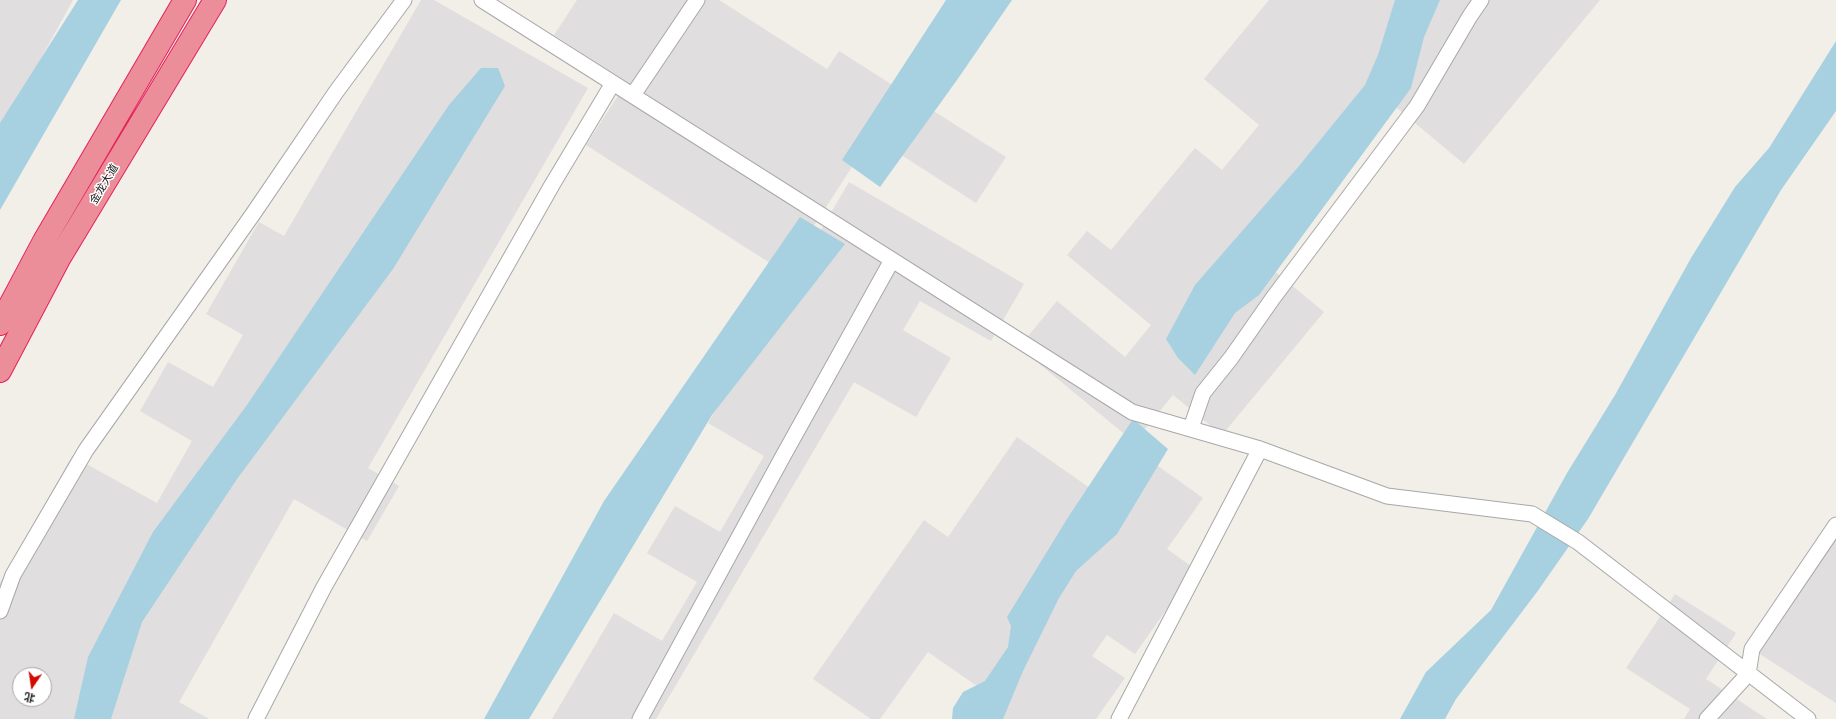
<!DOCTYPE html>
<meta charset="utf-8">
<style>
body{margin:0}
#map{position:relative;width:1836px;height:719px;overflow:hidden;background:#f2efe8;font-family:"Asap Condensed","Noto Sans SC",sans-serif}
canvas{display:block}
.north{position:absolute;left:12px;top:667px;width:40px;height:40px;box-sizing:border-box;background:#fff;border:1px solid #a6a6a6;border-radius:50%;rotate:193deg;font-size:11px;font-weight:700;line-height:16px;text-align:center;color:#212121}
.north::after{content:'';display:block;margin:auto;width:14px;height:18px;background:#d30a00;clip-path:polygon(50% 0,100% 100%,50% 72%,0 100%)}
</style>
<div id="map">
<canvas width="1836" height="719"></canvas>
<div class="north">北</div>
</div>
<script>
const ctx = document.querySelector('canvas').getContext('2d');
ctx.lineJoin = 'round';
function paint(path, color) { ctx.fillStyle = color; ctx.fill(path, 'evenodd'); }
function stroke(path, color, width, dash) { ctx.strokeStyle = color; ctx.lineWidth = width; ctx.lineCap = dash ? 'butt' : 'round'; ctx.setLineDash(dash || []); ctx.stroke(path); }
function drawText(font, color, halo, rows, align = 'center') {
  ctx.font = font + ' "Asap Condensed","Noto Sans SC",sans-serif'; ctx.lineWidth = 3; ctx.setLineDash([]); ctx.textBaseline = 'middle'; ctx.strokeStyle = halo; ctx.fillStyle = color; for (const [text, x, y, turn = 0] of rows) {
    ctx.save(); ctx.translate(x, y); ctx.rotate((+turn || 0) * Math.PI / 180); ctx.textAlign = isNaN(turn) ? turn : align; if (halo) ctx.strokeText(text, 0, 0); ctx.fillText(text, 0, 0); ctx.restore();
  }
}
const residential = new Path2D(`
 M0,0H73L0,133Z
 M421,0H434L588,88L368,468L399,486L367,541L294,499L179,702L209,719H0V583L72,456L157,503L192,441L140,411L168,362L213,387L243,335L206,314L259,222L284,236ZM20,675H44V699H20Z
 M577,0H719L827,69L839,51L1006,157L976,203L872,136L784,272L586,145L627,82L554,35Z
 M1269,0H1600L1464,164L1390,102L1260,259L1324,312L1222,435L1173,395L1134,442L1019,347L1057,301L1125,357L1151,325L1067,255L1087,231L1111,250L1195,148L1222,170L1259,125L1204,79Z
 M849,182L1024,284L991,341L920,301L903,330L951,358L916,417L854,382L656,719H552L614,613L662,641L697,582L647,553L675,506L720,532L764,456L708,423Z
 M1017,437L1107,500L1141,454L1203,498L1167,549L1195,569L1135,654L1107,635L1092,656L1125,678L1096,719H984L997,700L928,652L880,719H871L813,679L924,520L948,537Z
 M1836,519V703L1752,649Z
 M1675,594L1736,633L1706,679L1767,719H1684L1690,709L1626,668Z`);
const water = new Path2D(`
 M78,0H121L0,210V123Z
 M946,0H1012L957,80L880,187L842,160Z
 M1395,0H1440L1424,37L1411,88L1259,295L1235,313L1195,375L1178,358L1166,339L1195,285L1299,166L1365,85L1378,55Z
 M1836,41V111L1781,190L1588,519L1537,592L1456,699L1445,719H1400L1426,672L1491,610L1567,473L1615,395L1691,258L1735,187L1769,148Z
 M481,68H498L505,86L393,269L237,479L142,622L111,719H74L88,657L153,532L247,405L449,105Z
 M800,217L845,244L712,415L529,719H484L604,501Z
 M1133,419L1168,449L1117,534L1076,571L1059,598L1023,671L1003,719H952L953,708L963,692L985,681L1008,647L1011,626L1007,617L1067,519Z`);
const minor = new Path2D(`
 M482,0L1132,412L1260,449L1387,496L1532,514L1578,542L1808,719
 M633,95L697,0
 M1191,428L1203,393L1231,358L1273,298L1417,106L1470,16L1481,0
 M0,611L13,575L86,450L253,214L336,92L404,0
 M256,719L324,587L552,185L613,83
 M640,719L782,458L892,260
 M1119,719L1260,449
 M1707,719L1748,674L1752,649L1836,525`);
const highway = new Path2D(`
 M0,324L44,241L185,0
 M0,371L60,257L215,0`);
const streetNames = [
 ["金龙大道",104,184,-59]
];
paint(residential, '#e0dede');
paint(water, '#a7d1e1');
stroke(minor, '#a8a8a8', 17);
stroke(highway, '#e4215a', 24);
stroke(minor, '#fff', 15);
stroke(highway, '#ec8d9a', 22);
drawText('11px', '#212121', '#fff', streetNames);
</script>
